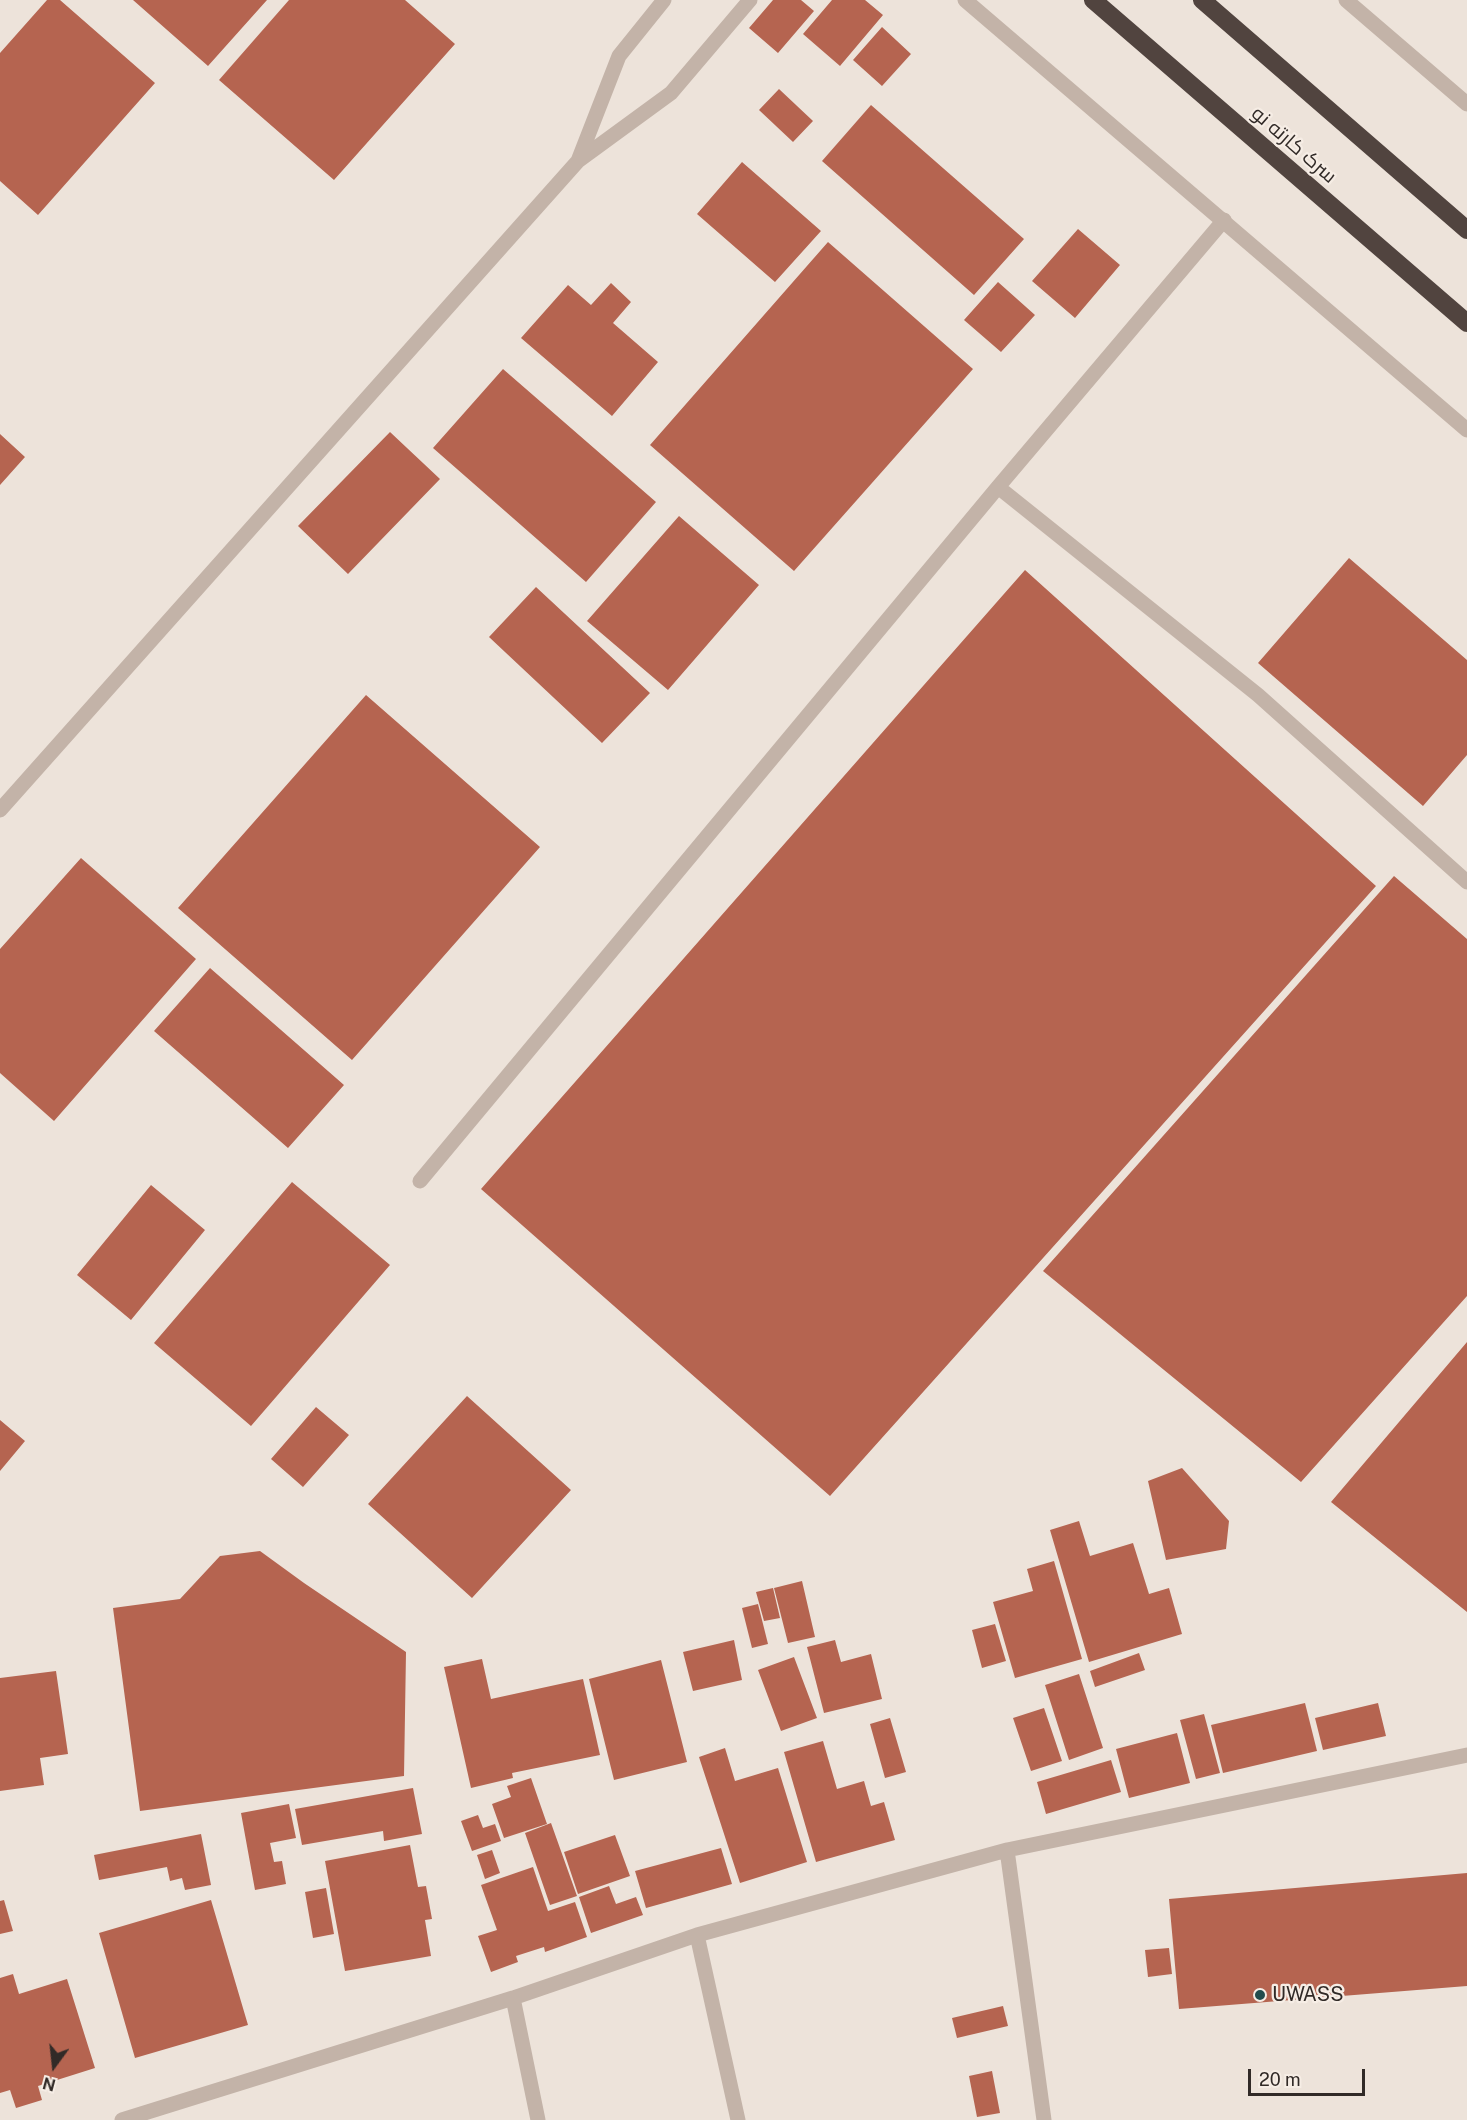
<!DOCTYPE html>
<meta charset="utf-8">
<style>
body{margin:0}
#map{position:relative;width:1467px;height:2120px;overflow:hidden;background:#ede3da;font-family:"Public Sans",sans-serif}
canvas{display:block}
.north{position:absolute;left:24px;top:2036px;width:60px;height:60px;-webkit-text-stroke:4px #f6ede5;paint-order:stroke;rotate:195deg;font-size:16px;font-weight:700;line-height:24px;text-align:center;color:#312a27}
.north::after{content:'';display:block;margin:auto;width:21px;height:27px;background:#312a27;clip-path:polygon(50% 0,100% 100%,50% 72%,0 100%)}
.scale{position:absolute;left:1248px;top:2069px;width:117px;height:27px;box-sizing:border-box;border:3px solid #312a27;border-top:0;padding-left:8px;font-size:18px;line-height:21px;white-space:nowrap;color:#312a27;-webkit-text-stroke:4px #f6ede5;paint-order:stroke}
</style>
<div id="map">
<canvas width="1467" height="2120"></canvas>
<div class="north">N</div>
<div class="scale">20 m</div>
</div>
<script>
const ctx = document.querySelector('canvas').getContext('2d');
ctx.lineJoin = 'round';
function paint(path, color) { ctx.fillStyle = color; ctx.fill(path, 'evenodd'); }
function stroke(path, color, width, dash) { ctx.strokeStyle = color; ctx.lineWidth = width; ctx.lineCap = dash ? 'butt' : 'round'; ctx.setLineDash(dash || []); ctx.stroke(path); }
function drawText(font, color, halo, rows, align = 'center') {
  ctx.font = font + ' "Public Sans",Cairo,sans-serif'; ctx.lineWidth = 4.5; ctx.setLineDash([]); ctx.textBaseline = 'middle'; ctx.strokeStyle = halo; ctx.fillStyle = color; for (const [text, x, y, turn = 0] of rows) {
    ctx.save(); ctx.translate(x, y); ctx.rotate((+turn || 0) * Math.PI / 180); ctx.textAlign = isNaN(turn) ? turn : align; if (halo) ctx.strokeText(text, 0, 0); ctx.fillText(text, 0, 0); ctx.restore();
  }
}
const building = new Path2D(`
 M47,0H60L155,83L38,215L0,181V53Z
 M133,0H267L208,66Z
 M289,0H405L455,44L334,180L219,80Z
 M773,0H801L814,11L778,53L749,28Z
 M832,0H865L883,15L840,66L803,34Z
 M882,27L911,54L882,86L853,60Z
 M779,89L813,121L793,142L759,110Z
 M871,105L1024,239L974,295L822,161Z
 M742,162L821,231L775,282L697,214Z
 M1078,229L1120,265L1075,318L1032,281Z
 M828,242L973,369L794,571L650,445Z
 M998,282L1035,315L1001,352L964,320Z
 M611,283L631,302L613,323L658,362L612,416L521,338L568,285L591,305Z
 M503,369L656,502L586,582L433,448Z
 M390,432L440,479L348,574L298,526Z
 M0,434L25,457L0,485Z
 M679,516L759,585L668,690L587,621Z
 M1349,558L1467,660V755L1423,806L1258,663Z
 M1025,570L1376,886L830,1496L481,1189Z
 M536,587L650,693L602,743L489,637Z
 M366,695L540,847L352,1060L178,908Z
 M81,858L196,959L54,1121L0,1073V949Z
 M1394,876L1467,939V1296L1301,1482L1043,1271Z
 M210,968L344,1085L288,1148L154,1031Z
 M292,1182L390,1265L251,1426L154,1343Z
 M151,1185L205,1230L131,1320L77,1275Z
 M1467,1342V1612L1331,1502Z
 M467,1396L571,1490L472,1598L368,1504Z
 M316,1407L349,1435L303,1487L271,1459Z
 M0,1420L25,1441L0,1471Z
 M1182,1468L1229,1521L1226,1549L1166,1560L1148,1481Z
 M1079,1521L1090,1556L1133,1543L1149,1594L1169,1588L1182,1634L1089,1662L1050,1530Z
 M260,1551L304,1583L406,1652L404,1776L140,1811L113,1608L180,1599L220,1556Z
 M1054,1561L1082,1659L1015,1678L993,1602L1033,1591L1027,1569Z
 M802,1581L815,1637L788,1643L774,1588Z
 M773,1588L780,1618L764,1621L756,1592Z
 M758,1604L768,1644L752,1648L742,1608Z
 M995,1624L1006,1661L982,1668L972,1630Z
 M734,1640L742,1680L693,1691L683,1652Z
 M835,1640L841,1662L871,1654L882,1699L824,1713L807,1647Z
 M1139,1653L1145,1670L1095,1687L1090,1671Z
 M794,1657L817,1718L781,1731L758,1670Z
 M482,1659L491,1699L583,1679L600,1755L512,1773L513,1778L471,1788L444,1667Z
 M661,1660L687,1762L614,1780L589,1679Z
 M56,1671L68,1754L40,1758L44,1785L0,1791V1678Z
 M1079,1674L1103,1748L1069,1760L1045,1685Z
 M1305,1703L1317,1751L1223,1773L1211,1725Z
 M1378,1703L1386,1736L1323,1750L1315,1718Z
 M1044,1708L1062,1761L1031,1771L1013,1718Z
 M1204,1714L1220,1773L1196,1779L1180,1720Z
 M890,1718L906,1772L885,1778L870,1724Z
 M1177,1733L1190,1783L1129,1798L1116,1749Z
 M823,1741L837,1789L864,1781L871,1806L884,1802L895,1840L816,1862L784,1752Z
 M725,1748L735,1781L778,1768L807,1862L740,1883L699,1757Z
 M1111,1760L1121,1792L1046,1814L1037,1782Z
 M531,1778L547,1824L504,1838L492,1804L511,1797L507,1786Z
 M413,1788L422,1834L384,1841L383,1831L302,1845L295,1809Z
 M289,1804L296,1838L270,1843L274,1862L282,1861L286,1884L255,1890L241,1813Z
 M478,1815L483,1828L495,1824L501,1841L472,1851L461,1821Z
 M551,1823L577,1896L550,1905L525,1833Z
 M201,1834L211,1885L185,1890L182,1878L170,1881L167,1867L99,1880L94,1855Z
 M615,1835L630,1876L578,1894L564,1852Z
 M410,1845L418,1887L426,1886L432,1919L425,1920L431,1956L345,1971L325,1861Z
 M721,1848L732,1884L646,1908L635,1871Z
 M492,1850L500,1873L485,1879L477,1855Z
 M533,1867L548,1911L575,1902L587,1937L545,1952L544,1947L516,1956L518,1962L491,1972L478,1936L497,1930L481,1885Z
 M1467,1873V1986L1179,2009L1169,1899Z
 M609,1886L616,1904L636,1897L643,1915L591,1933L579,1897Z
 M326,1888L334,1934L313,1938L305,1892Z
 M4,1900L13,1931L0,1934V1901Z
 M211,1900L248,2025L135,2058L99,1933Z
 M1169,1948L1172,1974L1148,1977L1145,1950Z
 M13,1974L19,1994L67,1979L95,2068L38,2086L42,2100L16,2108L10,2090L0,2093V1978Z
 M1003,2006L1008,2026L957,2038L952,2018Z
 M992,2071L1000,2113L977,2117L969,2076Z`);
const lane = new Path2D(`
 M578,161L619,56L664,0
 M998,487L1258,695L1467,882
 M0,810L578,161L671,93L750,0
 M420,1181L998,487L1224,220`);
const street = new Path2D(`
 M965,0L1467,430
 M1346,0L1467,104
 M1007,1850L1044,2120
 M697,1935L738,2120
 M513,1998L538,2120
 M122,2120L513,1998L697,1935L1007,1850L1467,1755`);
const highway = new Path2D(`
 M1093,0L1467,323
 M1202,0L1467,230`);
const markers = [
 [1260,1995,6,"#224c4d"]
];
const streetNames = [
 ["سرک کارته نو",1294,145,41]
];
const poiNames = [
 ["UWASS",1272,1995]
];
paint(building, '#b56450');
stroke(lane, '#c3b3a8', 15);
stroke(street, '#c3b3a8', 15);
stroke(highway, '#51443f', 18);
for (const [x, y, r, color] of markers) { const dot = new Path2D(); dot.arc(x, y, r, 0, 2 * Math.PI); ctx.fillStyle = color; ctx.fill(dot); stroke(dot, '#f6ede5', 2); }
drawText('20px', '#312a27', '#f6ede5', streetNames);
drawText('20px', '#312a27', '#f6ede5', poiNames, 'left');
</script>
